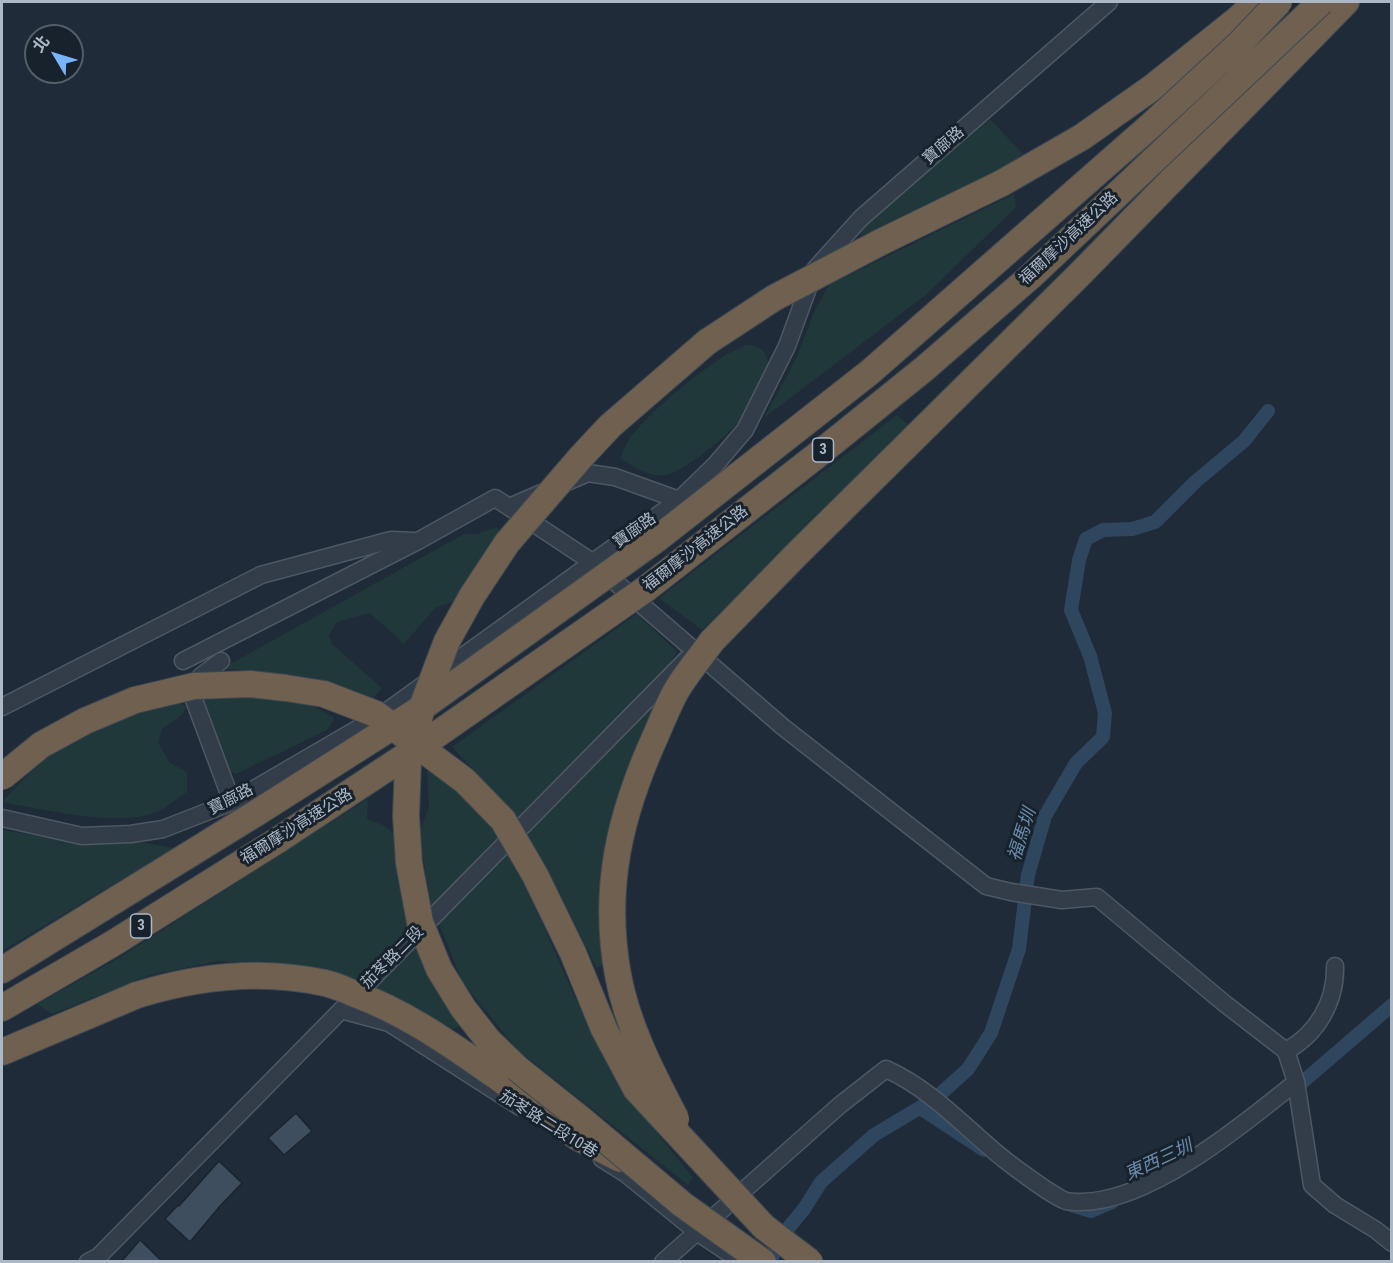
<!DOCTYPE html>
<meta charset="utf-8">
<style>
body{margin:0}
#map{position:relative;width:1393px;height:1263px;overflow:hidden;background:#1f2b38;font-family:"Roboto Condensed","Noto Sans TC",sans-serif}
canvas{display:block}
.frame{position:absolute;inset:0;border:3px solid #acb8c6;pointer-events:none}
.north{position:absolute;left:24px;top:24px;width:60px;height:60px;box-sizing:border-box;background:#18222d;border:2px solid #535e6a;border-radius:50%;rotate:308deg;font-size:16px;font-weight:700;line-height:24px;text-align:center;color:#acb8c6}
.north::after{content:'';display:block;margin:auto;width:21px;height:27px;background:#79b5fe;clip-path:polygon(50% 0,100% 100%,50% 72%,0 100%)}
</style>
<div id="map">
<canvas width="1393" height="1263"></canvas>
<div class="frame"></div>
<div class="north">北</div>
</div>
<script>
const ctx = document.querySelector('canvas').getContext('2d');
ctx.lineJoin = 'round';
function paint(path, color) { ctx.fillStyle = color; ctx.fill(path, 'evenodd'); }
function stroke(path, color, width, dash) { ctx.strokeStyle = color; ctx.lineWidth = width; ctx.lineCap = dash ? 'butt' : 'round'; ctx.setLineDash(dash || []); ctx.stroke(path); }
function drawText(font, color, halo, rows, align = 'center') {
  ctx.font = font + ' "Roboto Condensed","Noto Sans TC",sans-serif'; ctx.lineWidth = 6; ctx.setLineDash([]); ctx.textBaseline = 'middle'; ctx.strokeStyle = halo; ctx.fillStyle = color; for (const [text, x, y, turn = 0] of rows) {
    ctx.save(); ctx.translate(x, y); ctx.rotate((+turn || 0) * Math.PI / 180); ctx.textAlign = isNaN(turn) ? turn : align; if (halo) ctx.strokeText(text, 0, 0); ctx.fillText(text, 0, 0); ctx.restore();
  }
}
const green = new Path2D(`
 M991,120L1023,154L986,178L889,226L861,235V231L867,221L979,123Z
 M1014,194L1016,207L927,294L764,418L796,359L814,312L829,285Z
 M746,345C761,346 766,350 769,365C762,380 756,398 747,412C737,428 686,471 667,475C650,478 634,467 620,458C623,452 626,443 630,438C650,411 715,356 746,345Z
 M897,415L909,426L702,630L659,598Z
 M497,527L504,536L454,601L435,608L403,645L399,639L370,613L337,622L329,635L332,644L382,688L373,698L345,691L325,681L294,676L223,668L464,534H476Z
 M637,614L677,652L657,684L666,692C648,726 628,759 618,796C605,850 607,909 604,964L597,968L546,866L508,806L452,747Z
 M235,694L306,702L333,717L334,720L327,730L236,774L229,770L203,699L215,695Z
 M175,701L186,707L182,715L162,729L158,742L169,762L187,772V792C176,799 163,811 151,814C112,826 42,809 2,802L46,756L99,726Z
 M430,769L456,784L487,819L524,882L575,998L632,1101L693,1178L688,1185L518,1050L463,983L431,904L419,834L429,807L427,772Z
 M368,799L367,819L383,825L395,834L465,1024L451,1030L399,999L345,977L289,965L218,961L150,975L52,1014L37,1004L112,962Z
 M2,830L91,844L138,842L174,848L2,951Z`);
const canal = new Path2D(`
 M1291,1092L1392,1005
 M920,1108L984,1150
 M1071,1205L1091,1211L1112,1202
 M770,1262L780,1238L804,1209L821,1182L874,1135L936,1098L968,1069L991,1033L1019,949L1028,875L1045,816L1076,763L1103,737L1105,713L1090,656L1071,610L1079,560L1086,539L1103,530L1132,529L1155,522L1195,482L1244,441L1268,411`);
const building = new Path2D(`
 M296,1113L312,1131L284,1155L268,1138Z
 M219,1161L242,1183L220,1206L190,1242L165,1219L178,1205L179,1206Z
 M140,1240L163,1262H121Z`);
const minor = new Path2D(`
 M509,507L592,562L783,727L986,886L1011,892L1062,900L1097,897L1224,1003L1286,1051L1296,1082L1312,1185L1335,1205L1376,1230L1392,1243
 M183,661L418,541L495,498L509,507L588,473L615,477L679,500
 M221,661L201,676L194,700L232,802
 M2,707L261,575L391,540L415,541
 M2,818L82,836L131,834L163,829L232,802L383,714L679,500L716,464L745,430L787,346L815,269L861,218L1109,2
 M341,1010L389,1023L520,1107
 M1286,1051C1317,1034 1336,1002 1335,966
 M602,1159L626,1174L697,1232L736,1258
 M88,1262L98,1257C294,1058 491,860 687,659
 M663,1262L840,1105L886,1069C933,1090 966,1129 1005,1160C1018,1170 1053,1196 1066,1201C1070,1202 1076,1202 1080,1202C1149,1203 1244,1124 1296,1082`);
const highway = new Path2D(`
 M881,242L1002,183L1082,137L1153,87L1238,19L1256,2
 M712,641L797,554L1079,275L1346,2
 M2,970L258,812
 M2,1008L112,944L278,840
 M2,1052L137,995
 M496,1076L577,1137L620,1159`);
const highwayBridge = new Path2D(`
 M2,777L41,745L85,721L135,700L194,686L250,684L286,688L324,694L376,714L465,781L503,820L535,875L573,953L604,1029L636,1089L764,1227L810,1262
 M258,812L417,711L657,539L870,372L1149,127L1239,44L1279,2
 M278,840L419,747L647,588L816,456L924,369L1031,276L1321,2
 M137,995C198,976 261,969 325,983C335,985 345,990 355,994C407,1013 451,1045 496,1076
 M676,1119C652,1073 627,1025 618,975C602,888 620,814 656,735C662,721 668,706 675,693C685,675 700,658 712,641
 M763,1262L683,1205L582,1120L518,1069L488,1040L463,1008L439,969L420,922L409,863L406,816L408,762L422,707L447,641L472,596L507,543L581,457L610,426L707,342L774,298L881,242`);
const shields = [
 [823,450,21],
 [141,926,21]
];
const shieldNames = [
 ["3",823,450],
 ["3",141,926]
];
const streetNames = [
 ["寶廍路",944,146,-41],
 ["福爾摩沙高速公路",1069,239,-43],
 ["寶廍路",635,531,-35],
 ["福爾摩沙高速公路",696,549,-38],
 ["寶廍路",231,800,-27],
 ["福爾摩沙高速公路",297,827,-32],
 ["茄苳路二段",393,958,-45],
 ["茄苳路二段10巷",548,1125,32]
];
const waterNames = [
 ["福馬圳",1023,835,-72],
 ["東西三圳",1159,1161,-25]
];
paint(green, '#21383a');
stroke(canal, '#2f465f', 14);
paint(building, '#3f4e5e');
stroke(building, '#1a242f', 1.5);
stroke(minor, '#4d5864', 19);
stroke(highway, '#3d4853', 28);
stroke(minor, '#323d49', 16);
stroke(highway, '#6f604f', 26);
stroke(highwayBridge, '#3d4853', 28, []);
stroke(highwayBridge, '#6f604f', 26);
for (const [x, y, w] of shields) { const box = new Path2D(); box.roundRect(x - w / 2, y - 12, w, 24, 4.5); ctx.fillStyle = '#18222d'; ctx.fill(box); stroke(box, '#acb8c6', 1.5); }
drawText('bold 15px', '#acb8c6', null, shieldNames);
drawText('16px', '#acb8c6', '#18222d', streetNames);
drawText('italic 18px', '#6b8bac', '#18222d', waterNames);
</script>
